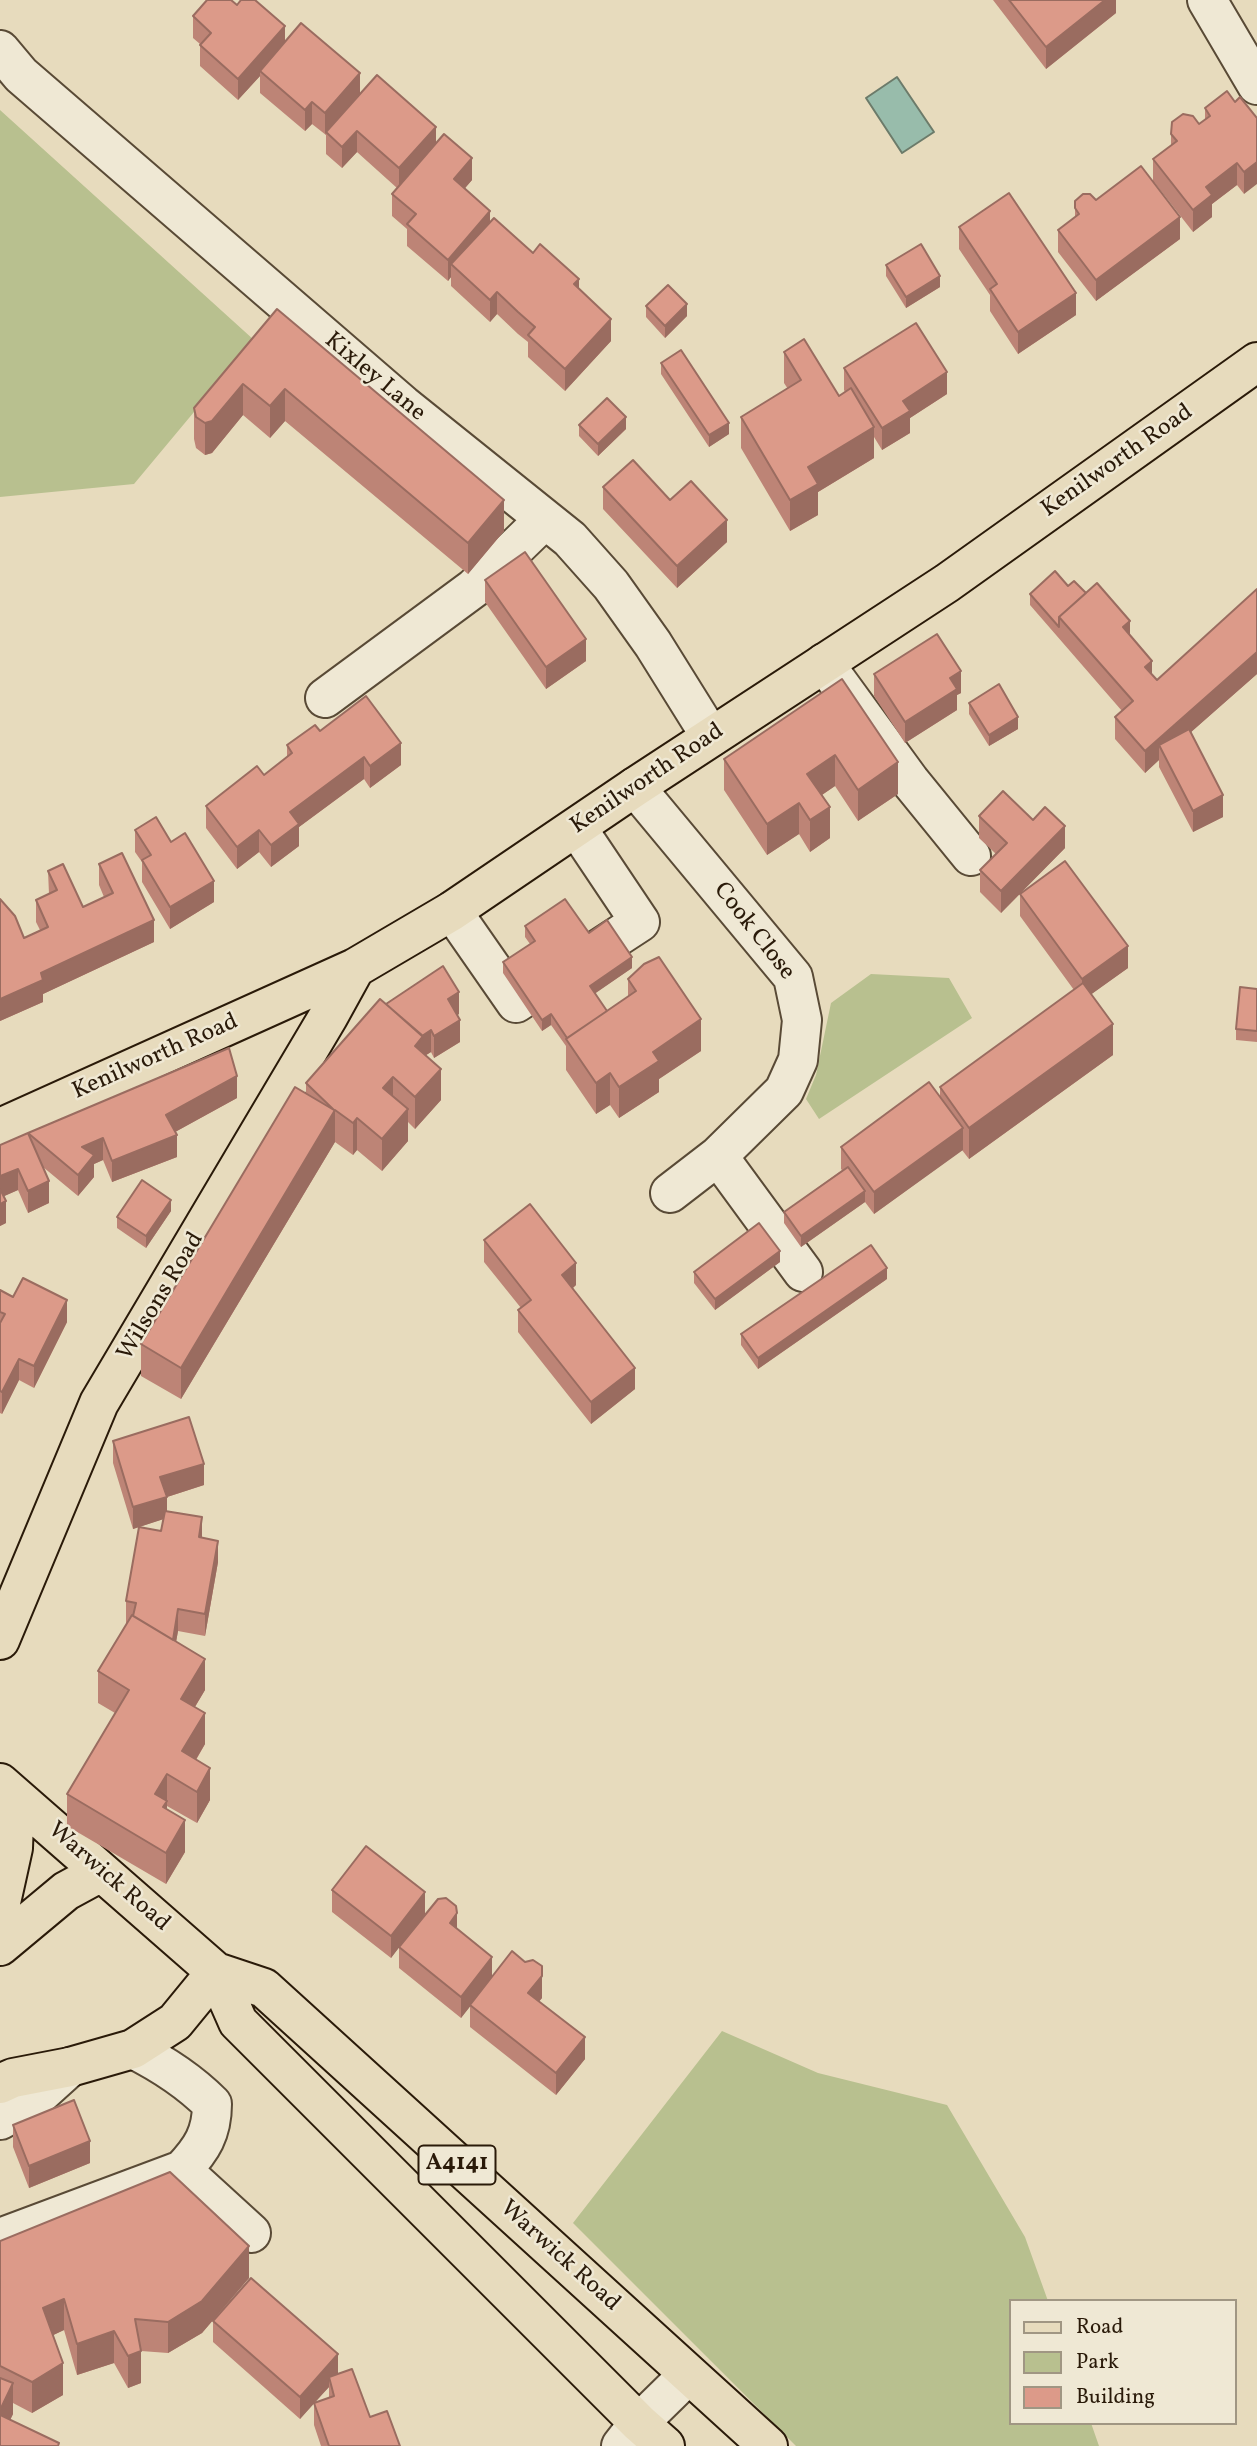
<!DOCTYPE html>
<style>
body{margin:0}
#map{position:relative;width:1257px;height:2446px;overflow:hidden;background:#e7dbbd;font-family:Vollkorn,serif}
canvas{display:block}
.legend{position:absolute;left:1009px;top:2299px;width:228px;height:126px;box-sizing:border-box;background:#efe8d4;border:2px solid #a09683;margin:0;padding:9px 12px;list-style:none;font-size:21px;color:#2a1a09}
.legend li{display:flex;align-items:center;gap:14px;height:35px}
.legend b{width:35px;border:2px solid #a09683}
</style>
<div id="map">
<canvas width="1257" height="2446"></canvas>
<ul class="legend">
<li><b style="height:9px;background:#e7dbbd"></b>Road</li>
<li><b style="height:19px;background:#b8c08f"></b>Park</li>
<li><b style="height:19px;background:#dc9a89"></b>Building</li>
</ul>
</div>
<script>
const ctx = document.querySelector('canvas').getContext('2d');
ctx.lineJoin = 'round';
function paint(path, color) { ctx.fillStyle = color; ctx.fill(path, 'evenodd'); }
function stroke(path, color, width, dash) { ctx.strokeStyle = color; ctx.lineWidth = width; ctx.lineCap = dash ? 'butt' : 'round'; ctx.setLineDash(dash || []); ctx.stroke(path); }
function drawText(font, color, halo, rows, align = 'center') {
  ctx.font = font + ' Vollkorn,serif'; ctx.lineWidth = 5; ctx.setLineDash([]); ctx.textBaseline = 'middle'; ctx.strokeStyle = halo; ctx.fillStyle = color; for (const [text, x, y, turn = 0] of rows) {
    ctx.save(); ctx.translate(x, y); ctx.rotate((+turn || 0) * Math.PI / 180); ctx.textAlign = isNaN(turn) ? turn : align; if (halo) ctx.strokeText(text, 0, 0); ctx.fillText(text, 0, 0); ctx.restore();
  }
}
const green = new Path2D(`
 M0,110L254,340L134,484L0,497Z
 M871,974L949,978L972,1018L819,1119L806,1099L816,1075L831,1003Z
 M722,2031L818,2073L947,2105L1025,2237L1048,2301H1010V2423H1091L1099,2446H796L573,2223Z`);
const water = new Path2D(`
 M897,77L934,132L902,153L866,98Z`);
const minor = new Path2D(`
 M1207,0L1257,85
 M0,50L21,75L403,405L570,539L611,585L653,644L711,737
 M824,663L910,781L971,856
 M325,698L474,588L545,519
 M635,787L793,977L802,1020L798,1060L784,1091L718,1156
 M452,911L516,1003L640,922L577,828
 M670,1193L718,1156L803,1272
 M0,2120L29,2104L70,2067
 M182,2170L251,2233
 M0,2238L182,2170C202,2149 212,2133 212,2104C188,2080 163,2064 133,2049
 M621,2446L639,2423L688,2375`);
const major = new Path2D(`
 M0,1128L355,968L452,911L635,787L947,583L1257,362
 M0,1640L99,1403L328,1017L355,968
 M0,1783L216,1972L264,1988L768,2446
 M0,1907L13,1848L15,1797
 M0,1946L66,1891L101,1872
 M216,1972L238,2022L639,2423L665,2446
 M0,2084L13,2078L70,2067L133,2049L175,2022L216,1972`);
const wall = new Path2D(`
 M993,0H1116V13L1046,69Z
 M237,5L285,42L360,94L436,143L472,180L465,188L490,222L579,289L611,341L565,391L528,357V342L518,334L497,314L490,322L451,286V277L448,281L407,246V229L392,216V194L397,188L357,152L342,168L326,154V135L312,124L305,131L260,93V76L238,100L200,66V44L193,38V16Z
 M1235,102L1257,118L1244,194L1237,185L1212,204V217L1193,232L1154,182L1180,239L1096,301L1058,252V230L1075,217V201L1096,200L1153,181V159L1171,145V134L1199,124L1205,120V108Z
 M959,227L1076,315L1018,354L990,311V295L959,249Z
 M886,265L940,287L906,308L886,276Z
 M646,306L687,316L665,338L646,317Z
 M277,309L504,531L468,574L285,421L270,438L243,415L212,453L205,455L196,448L194,439V408Z
 M784,352L839,396L845,392L844,390V368L947,394L910,418V433L882,450L874,437V458L818,492V515L790,531L741,448V417L788,389L784,383Z
 M661,363L729,434L709,447L661,374Z
 M579,425L626,429L598,456L579,436Z
 M603,487L670,500L727,542L677,588L603,509Z
 M485,580L586,661L546,689L485,602Z
 M1068,586L1086,593L1130,635L1152,674L1157,680L1257,589V674L1191,732L1223,817L1193,832L1159,767V760L1145,773L1115,739V717L1122,711L1030,605V594Z
 M874,674L961,693L957,695V710L905,743L874,696Z
 M842,679L898,794L858,821L835,786L822,795L830,838L810,852L799,834L767,855L724,790V759Z
 M969,703L1018,729L989,746L969,714Z
 M320,731L401,765L370,788L364,779L299,827V846L271,867L259,852L237,869L206,828V806L264,775L287,757V745Z
 M979,816L1033,820L1065,848L1001,913L980,892V870L996,854L979,838Z
 M135,830L214,902L170,929L142,882V862L135,852Z
 M99,864L154,942L43,994V1002L0,1021V899L24,938L40,930L36,922V900L49,894L48,871L83,907L104,897L99,885Z
 M1020,894L1128,968L1091,994L1113,1055L969,1159L962,1150L874,1214L865,1202L801,1247L784,1223V1212L842,1170L841,1169V1147L940,1096V1087L1074,990L1020,916Z
 M525,926L589,933L632,968L595,993L607,1011L628,997V979L701,1051L659,1079V1092L619,1118L610,1105L596,1114L566,1070V1046L551,1025L542,1031L503,973V962L530,944L525,937Z
 M1257,989V1042L1236,1040V1029Z
 M386,1004L459,1014L457,1015L460,1042L434,1058L431,1052L426,1055L441,1100L415,1129L408,1122V1141L382,1171L357,1150L353,1155L335,1142L181,1399L141,1376V1344L306,1094V1083Z
 M229,1048L237,1076V1098L175,1132L177,1135V1157L112,1182L103,1160L94,1164V1177L78,1196L43,1167L49,1181V1203L28,1213L18,1190L4,1196L6,1201V1223L0,1226V1145Z
 M171,1211L146,1248L117,1228V1217Z
 M484,1240L576,1285L573,1288L635,1389L591,1424L518,1332V1310L521,1308L484,1262Z
 M780,1262L715,1310L694,1283V1272Z
 M887,1279L758,1369L741,1345V1334Z
 M0,1290L67,1322L34,1388L19,1380L2,1414L0,1413Z
 M113,1441L204,1485L167,1497V1511L202,1538L218,1562L205,1636L178,1631L176,1642L205,1690L195,1707L205,1744L196,1760L210,1800L197,1823L167,1806V1810L185,1852L166,1884L67,1826V1794L115,1713L98,1703V1671L127,1623H126V1601L161,1531L163,1519L133,1529L113,1463Z
 M332,1890L425,1914L457,1929L492,1977L542,1998L539,2001L585,2059L556,2095L470,2027V2006L461,2018L399,1968V1947L391,1958L332,1912Z
 M13,2125L90,2163L29,2188L13,2147Z
 M0,2241L249,2278L202,2333L168,2353L141,2351V2383L128,2388L114,2363L77,2375L64,2330L53,2335L63,2395L32,2413L13,2403V2414L10,2420L59,2446H0Z
 M213,2321L338,2374L370,2417L400,2446H321L314,2425V2403L300,2419L213,2342ZM329,2387V2398L314,2403L323,2393Z`);
const shadedWall = new Path2D(`
 M1105,0H1116V13L1046,69V47Z
 M285,26V48L260,71V76L238,100V79Z
 M360,73V95L326,132L325,135V113Z
 M312,102V124L305,131V110Z
 M436,127V149L399,190V168Z
 M357,131V152L342,168V147Z
 M472,158V180L454,201V179Z
 M1257,162V184L1244,194V172Z
 M1237,163V185L1212,204V217L1193,232V210L1206,187Z
 M490,211V233L451,264V277L448,281V260Z
 M1180,217V239L1096,301V280Z
 M940,276V287L906,308V297Z
 M579,279V301L574,284Z
 M497,292V314L490,322V300Z
 M1076,293V315L1018,354V332Z
 M687,304V316L665,338V326Z
 M611,319V341L565,391V369Z
 M947,372V394L910,418V433L882,450V428L903,401Z
 M243,384V415L212,453L205,455V423Z
 M285,389V421L270,438V406Z
 M626,417V429L598,456V444Z
 M729,423V434L709,447V435Z
 M874,427V458L818,492V515L790,531V500L808,467Z
 M504,500V531L468,574V543Z
 M727,520V542L677,588V566Z
 M1130,621V643L1123,627Z
 M586,639V661L546,689V667Z
 M1257,652V674L1165,755L1159,745V760L1145,773V751Z
 M1152,661V683L1145,667Z
 M961,671V693L957,695V710L905,743V722L950,678Z
 M1018,717V729L989,746V735Z
 M401,743V765L370,788V766Z
 M835,755V786L807,805V774Z
 M364,757V779L299,827V846L271,867V845L290,812Z
 M898,762V794L858,821V790Z
 M1223,795V817L1193,832V811Z
 M799,803V834L767,855V824Z
 M830,807V838L810,852V820Z
 M1065,826V848L1001,913V891Z
 M259,830V852L237,869V847Z
 M214,881V902L170,929V907Z
 M154,920V942L43,994V1002L0,1021V999L41,973Z
 M1128,946V968L1082,1001V979Z
 M632,957V968L590,997V986Z
 M459,992V1014L448,1021V999Z
 M551,1014V1025L542,1031V1020Z
 M701,1019V1051L659,1079V1092L619,1118V1087L653,1052Z
 M460,1020V1042L434,1058V1036Z
 M1113,1024V1055L969,1159V1128Z
 M431,1030V1052L423,1057L415,1046L416,1040Z
 M441,1069V1100L415,1129V1097Z
 M610,1073V1105L596,1114V1083Z
 M237,1076V1098L166,1137V1115Z
 M393,1077V1109L383,1088Z
 M408,1109V1141L382,1171V1139Z
 M335,1110V1142L181,1399V1368Z
 M357,1118V1150L353,1155V1123Z
 M963,1128V1150L874,1214V1192Z
 M177,1135V1157L112,1182V1161Z
 M103,1138V1160L94,1164V1177L78,1196V1175L82,1147Z
 M18,1169V1190L0,1198V1176Z
 M49,1181V1203L28,1213V1191Z
 M865,1191V1202L801,1247V1236Z
 M171,1200V1211L146,1248V1236Z
 M6,1201V1223L0,1226V1204Z
 M780,1251V1262L715,1310V1299Z
 M576,1263V1285L562,1297V1275Z
 M887,1268V1279L758,1369V1358Z
 M67,1300V1322L34,1388V1366Z
 M19,1359V1380L2,1414V1392Z
 M635,1368V1389L591,1424V1402Z
 M204,1464V1485L167,1497V1518L133,1529V1507L160,1477Z
 M202,1517V1538L199,1537Z
 M218,1541V1562L205,1636V1614Z
 M178,1609V1631L171,1670V1648Z
 M205,1659V1690L181,1730V1699Z
 M205,1713V1744L182,1783V1751Z
 M210,1768V1800L197,1823V1792Z
 M167,1774V1832L155,1794Z
 M185,1820V1852L166,1884V1853Z
 M425,1892V1914L391,1958V1936Z
 M457,1913V1935L450,1923Z
 M492,1957V1979L461,2018V1997Z
 M542,1966V1998L528,2015V1993Z
 M585,2037V2059L556,2095V2073Z
 M90,2141V2163L29,2188V2166Z
 M249,2246V2278L202,2333L168,2353V2322Z
 M64,2299V2330L43,2340V2308Z
 M114,2331V2363L77,2375V2344Z
 M141,2351V2383L128,2388V2356Z
 M338,2354V2376L329,2377V2387L300,2419V2397Z
 M63,2363V2395L32,2413V2382Z
 M13,2383V2414L0,2441V2410Z`);
const building = new Path2D(`
 M207,0H231L237,5L241,0H255L285,26L238,79L200,45L211,33L193,16Z
 M1009,0H1105L1046,47Z
 M301,23L360,73L325,113L312,102L305,110L260,71Z
 M377,75L436,127L399,168L357,131L342,147L326,132Z
 M1227,91L1235,102L1240,97L1257,118V162L1244,172L1237,163L1206,187L1212,195L1193,210L1153,159L1177,141L1171,134L1172,122L1183,114L1193,116L1199,124L1210,116L1205,108Z
 M444,134L472,158L454,179L490,211L448,260L407,224L416,214L392,194Z
 M1141,166L1180,217L1096,280L1058,230L1079,214L1075,208V201L1083,194H1090L1096,200Z
 M1009,193L1076,293L1018,332L990,289L997,284L959,227Z
 M494,218L533,253L540,244L579,279L574,284L611,319L565,369L528,335L535,327L518,312L497,292L490,300L451,264Z
 M921,244L940,276L906,297L886,265Z
 M668,285L687,304L665,326L646,306Z
 M277,309L504,500L468,543L285,389L270,406L243,384L212,421L205,423L196,417L194,408Z
 M916,323L947,372L903,401L910,411L882,428L844,368Z
 M804,339L839,396L851,388L874,427L808,467L818,484L790,500L741,417L801,380L784,352Z
 M681,350L729,423L709,435L661,363Z
 M607,398L626,417L598,444L579,425Z
 M633,460L670,500L691,481L727,520L677,566L603,487Z
 M525,552L586,639L546,667L485,580Z
 M1055,571L1068,586L1074,581L1086,593L1059,617V627L1030,594Z
 M1097,583L1130,621L1123,627L1152,661L1145,667L1157,680L1257,589V652L1145,751L1115,717L1133,701L1059,617Z
 M937,634L961,671L950,678L957,689L905,722L874,674Z
 M842,679L898,762L858,790L835,755L807,774L830,807L810,820L799,803L767,824L724,759Z
 M999,684L1018,717L989,735L969,703Z
 M366,696L401,743L370,766L364,757L290,812L299,824L271,845L259,830L237,847L206,806L257,766L264,775L292,753L287,745L315,725L320,731Z
 M1189,729L1223,795L1193,811L1159,745Z
 M1003,791L1033,820L1045,807L1065,826L1001,891L980,870L1007,843L979,816Z
 M156,817L171,842L185,833L214,881L170,907L142,860L151,855L135,830Z
 M122,853L154,920L41,973L43,980L0,999V899L15,916L24,938L48,927L36,900L57,890L48,871L63,864L83,907L113,893L99,864Z
 M1065,861L1128,946L1082,979L1020,894Z
 M565,899L589,933L607,920L632,957L590,986L607,1011L567,1038L551,1014L542,1020L503,962L535,941L525,926Z
 M659,957L701,1019L653,1052L659,1061L619,1087L610,1073L596,1083L566,1039L636,991L628,979L644,964Z
 M443,966L459,992L448,999L460,1020L434,1036L431,1030L422,1036L386,1004Z
 M1083,983L1113,1024L969,1128L940,1087Z
 M1240,987L1257,989V1031L1236,1029Z
 M380,999L423,1036L415,1046L441,1069L415,1097L393,1077L383,1088L408,1109L382,1139L357,1118L353,1123L335,1110L181,1368L141,1344L295,1087L334,1110L306,1083Z
 M229,1048L237,1076L166,1115L177,1135L112,1161L103,1138L82,1147L94,1155L78,1175L28,1133Z
 M929,1082L963,1128L874,1192L841,1147Z
 M28,1133L49,1181L28,1191L18,1169L0,1176V1145Z
 M848,1167L865,1191L801,1236L784,1212Z
 M142,1180L171,1200L146,1236L117,1217Z
 M0,1189L6,1201L0,1204Z
 M530,1204L576,1263L562,1275L635,1368L591,1402L518,1310L531,1300L484,1240Z
 M759,1223L780,1251L715,1299L694,1272Z
 M871,1245L887,1268L758,1358L741,1334Z
 M23,1278L67,1300L34,1366L19,1359L2,1392L0,1391V1323L5,1314L0,1312V1290L13,1297Z
 M189,1417L204,1464L160,1477L167,1497L133,1507L113,1441Z
 M165,1511L202,1517L199,1537L218,1541L205,1614L178,1609L173,1640L133,1616L136,1603L126,1601L139,1527L161,1531Z
 M132,1615L205,1659L181,1699L205,1713L182,1751L210,1768L197,1792L167,1774L155,1794L167,1801L163,1807L185,1820L166,1853L67,1794L129,1690L98,1671Z
 M366,1846L425,1892L391,1936L332,1890Z
 M446,1898L456,1906L457,1913L450,1923L492,1957L461,1997L399,1947L438,1899Z
 M512,1951L525,1962L533,1960L542,1966V1976L528,1993L585,2037L556,2073L470,2005Z
 M74,2100L90,2141L29,2166L13,2125Z
 M170,2172L249,2246L202,2301L168,2322L135,2319L141,2351L128,2356L114,2331L77,2344L64,2299L43,2308L63,2363L32,2382L0,2366V2241Z
 M251,2278L338,2354L300,2397L213,2321Z
 M352,2369L370,2417L387,2411L400,2446H329L314,2403L334,2396L329,2377Z
 M0,2378L13,2383L0,2410Z
 M0,2415L59,2443L58,2446H0Z`);
const shields = [
 [457,2165,77]
];
const shieldNames = [
 ["A4141",457,2165]
];
const streetNames = [
 ["Kixley Lane",374,378,40],
 ["Kenilworth Road",1118,462,-35],
 ["Kenilworth Road",648,780,-34],
 ["Cook Close",753,932,52],
 ["Kenilworth Road",156,1058,-24],
 ["Wilsons Road",162,1297,-59],
 ["Warwick Road",108,1878,41],
 ["Warwick Road",559,2257,42]
];
paint(green, '#b8c08f');
paint(water, '#98bcab');
stroke(water, '#6c7b6a', 2);
stroke(minor, '#594a36', 42);
stroke(major, '#2a1a09', 42);
stroke(minor, '#efe8d4', 38);
stroke(major, '#e7dbbd', 38);
paint(wall, '#bd8476');
paint(shadedWall, '#9a6c60');
paint(building, '#dc9a89');
stroke(building, '#9a6c60', 2);
for (const [x, y, w] of shields) { const box = new Path2D(); box.roundRect(x - w / 2, y - 19.5, w, 39, 5); ctx.fillStyle = '#efe8d4'; ctx.fill(box); stroke(box, '#2a1a09', 2); }
drawText('bold 23px', '#2a1a09', null, shieldNames);
drawText('24px', '#2a1a09', '#efe8d4', streetNames);
</script>
